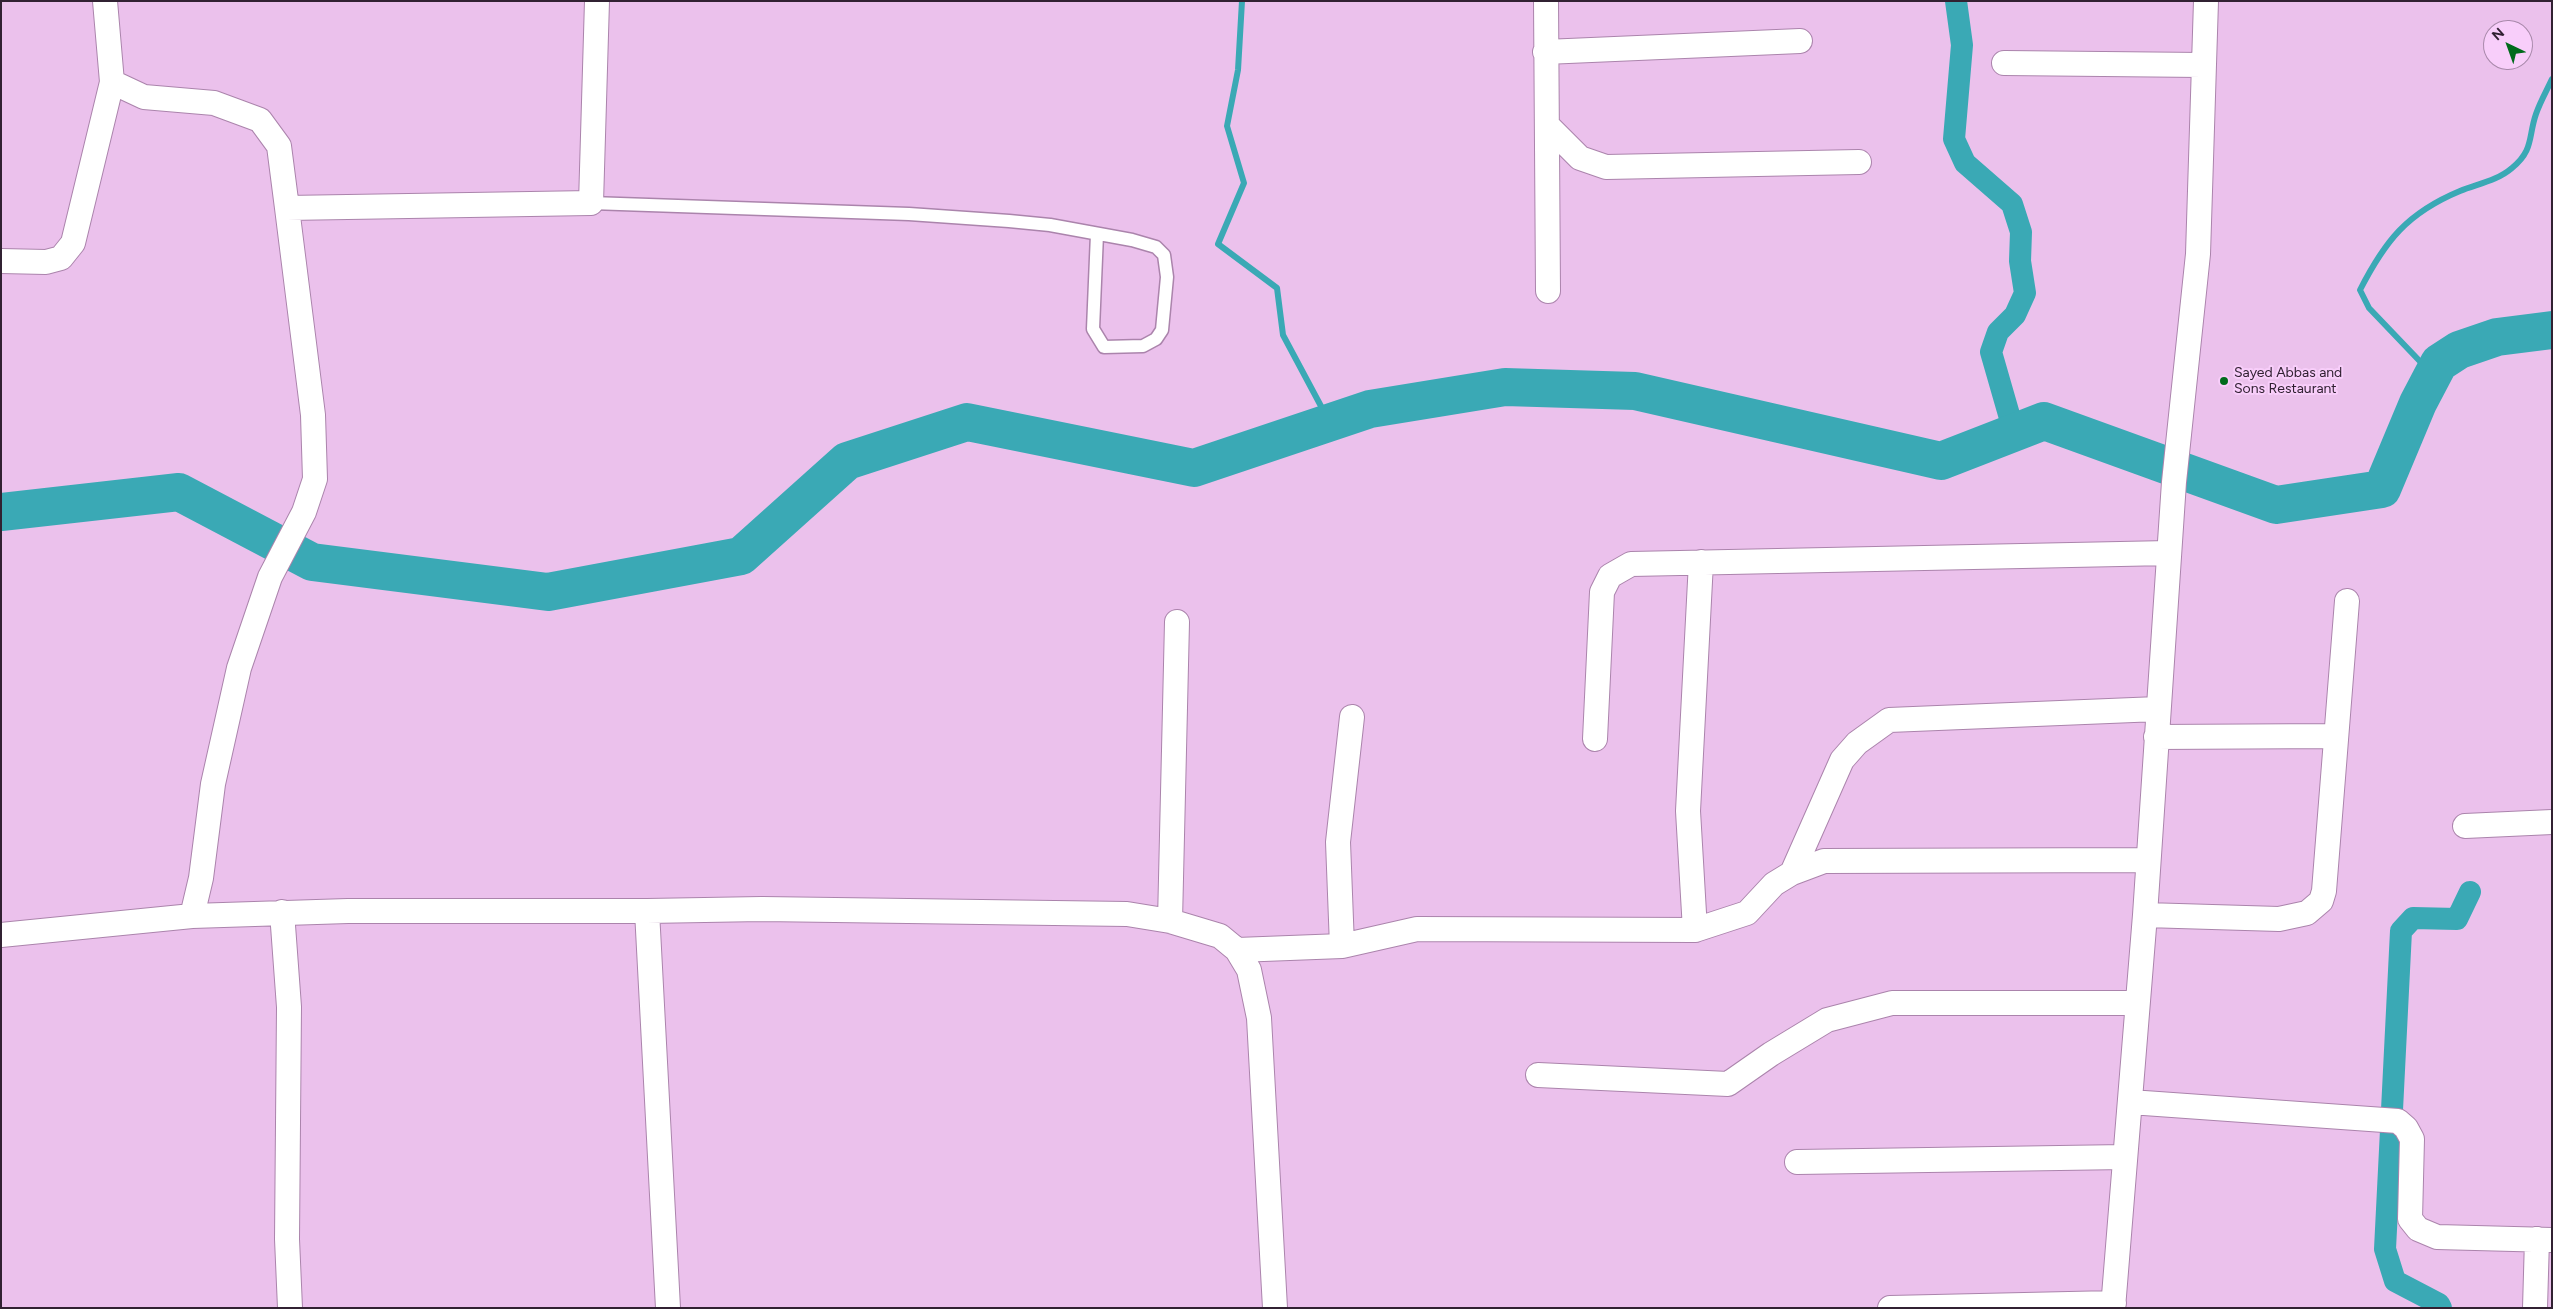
<!DOCTYPE html>
<style>
body{margin:0}
#map{position:relative;width:2553px;height:1309px;overflow:hidden;background:#ebc1ec;font-family:Figtree,sans-serif}
canvas{display:block}
.frame{position:absolute;inset:0;border:2px solid #312132;pointer-events:none}
.north{position:absolute;left:2483px;top:20px;width:50px;height:50px;box-sizing:border-box;background:#f8cefa;border:1px solid #a889aa;border-radius:50%;rotate:318deg;font-size:14px;font-weight:700;line-height:20px;text-align:center;color:#312132}
.north::after{content:'';display:block;margin:auto;width:18px;height:22px;background:#006b1b;clip-path:polygon(50% 0,100% 100%,50% 72%,0 100%)}
</style>
<div id="map">
<canvas width="2553" height="1309"></canvas>
<div class="frame"></div>
<div class="north">N</div>
</div>
<script>
const ctx = document.querySelector('canvas').getContext('2d');
ctx.lineJoin = 'round';
function stroke(path, color, width, dash) { ctx.strokeStyle = color; ctx.lineWidth = width; ctx.lineCap = dash ? 'butt' : 'round'; ctx.setLineDash(dash || []); ctx.stroke(path); }
function drawText(font, color, halo, rows, align = 'center') {
  ctx.font = font + ' Figtree,sans-serif'; ctx.lineWidth = 4; ctx.setLineDash([]); ctx.textBaseline = 'middle'; ctx.strokeStyle = halo; ctx.fillStyle = color; for (const [text, x, y, turn = 0] of rows) {
    ctx.save(); ctx.translate(x, y); ctx.rotate((+turn || 0) * Math.PI / 180); ctx.textAlign = isNaN(turn) ? turn : align; if (halo) ctx.strokeText(text, 0, 0); ctx.fillText(text, 0, 0); ctx.restore();
  }
}
const stream = new Path2D(`
 M1242,1L1238,70L1227,126L1244,183L1218,244L1277,288L1283,335L1330,423
 M2433,375L2369,308L2360,290C2385,241 2407,213 2460,191C2477,184 2497,181 2512,168C2534,150 2528,137 2536,114C2540,102 2547,90 2552,79`);
const canal = new Path2D(`
 M1956,1L1962,45L1954,139L1965,163L2012,204L2021,232L2020,261L2025,293L2015,315L1998,332L1991,352L2014,432
 M2441,1308L2439,1304L2395,1281L2385,1249L2401,931L2413,918L2457,919L2470,892`);
const river = new Path2D(`
 M1,512L179,492L312,562L548,592L741,556L847,461L967,422L1194,468L1370,409L1505,387L1635,391L1941,461L2044,421L2276,505L2382,489L2418,403L2439,363L2459,350L2497,337L2552,330`);
const lane = new Path2D(`
 M591,203L909,214L1009,221L1050,225L1132,240L1156,247L1164,255L1167,277L1162,330L1156,339L1143,346L1104,347L1093,329L1097,234`);
const street = new Path2D(`
 M105,1L112,82L144,97L214,103L260,120L279,146L287,208L591,203L597,1
 M1546,1L1548,291
 M1545,52L1800,41
 M2004,63L2202,65
 M1548,126L1580,158L1606,167L1859,162
 M287,208L313,415L315,479L304,512L270,577L239,668L213,784L201,878L192,916L348,911H647L668,1308
 M1,261L46,262L61,258L73,243L112,82
 M2156,737L2335,736
 M1595,739L1602,592L1610,576L1631,564L2169,553
 M2465,826L2552,822
 M1792,873L1842,760L1857,743L1889,720L2158,709
 M647,911L762,909L1127,914L1170,921L1220,936L1237,950L1249,970L1259,1018L1275,1308
 M282,912L289,1007L287,1239L290,1308
 M2145,915L2279,919L2307,913L2321,901L2324,891L2347,601
 M1170,921L1177,622
 M1695,930L1688,811L1701,562
 M1,935L192,916
 M1342,946L1338,842L1352,717
 M1237,950L1342,946L1417,929L1695,930L1747,913L1774,884L1792,873L1824,861L2147,860
 M1538,1075L1728,1084L1771,1054L1827,1020L1892,1003H2137
 M2130,1102L2398,1121L2406,1128L2412,1139L2410,1219L2418,1229L2437,1237L2552,1240
 M1797,1162L2125,1157
 M1890,1308L2114,1303
 M2113,1308L2145,915L2174,482L2198,254L2206,1
 M2535,1308L2537,1239`);
const markers = [
 [2224,381,5,"#006b1b"]
];
const poiNames = [
 ["Sayed Abbas and",2234,373],
 ["Sons Restaurant",2234,389]
];
stroke(stream, '#3aa9b5', 6);
stroke(canal, '#3aa9b5', 22);
stroke(river, '#3aa9b5', 38);
stroke(lane, '#ab84ac', 15);
stroke(street, '#ab84ac', 26);
stroke(lane, '#fff', 12);
stroke(street, '#fff', 24);
for (const [x, y, r, color] of markers) { const dot = new Path2D(); dot.arc(x, y, r, 0, 2 * Math.PI); ctx.fillStyle = color; ctx.fill(dot); stroke(dot, '#f8cefa', 2); }
drawText('14px', '#312132', '#f8cefa', poiNames, 'left');
</script>
